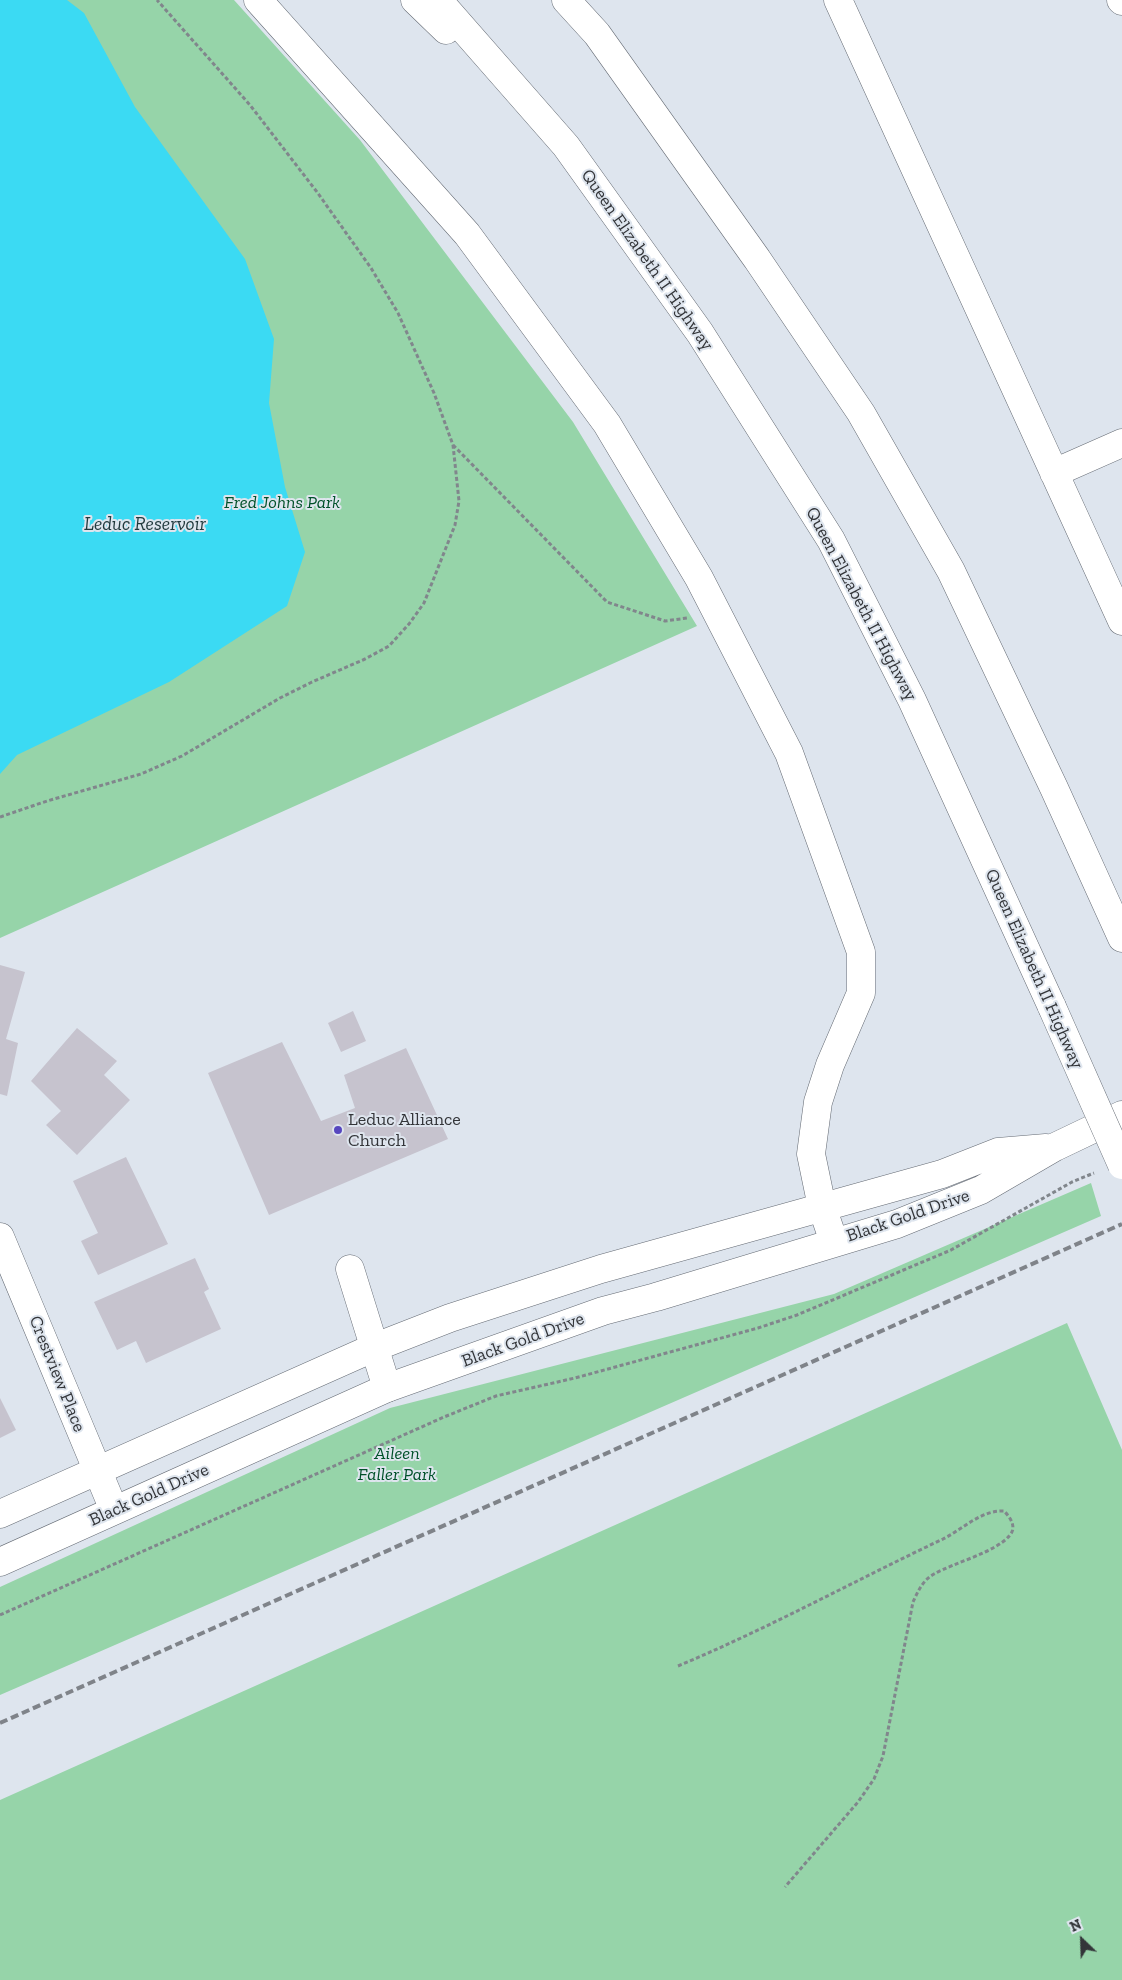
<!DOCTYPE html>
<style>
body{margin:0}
#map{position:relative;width:1122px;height:1980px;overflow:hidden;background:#dee5ee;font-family:"Zilla Slab",serif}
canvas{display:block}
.north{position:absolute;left:1057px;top:1915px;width:50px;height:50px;-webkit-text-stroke:4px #dee5ee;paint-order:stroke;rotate:336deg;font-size:14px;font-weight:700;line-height:20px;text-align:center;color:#333539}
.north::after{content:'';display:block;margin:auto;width:18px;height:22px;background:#333539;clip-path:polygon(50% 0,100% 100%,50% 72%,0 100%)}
</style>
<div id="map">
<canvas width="1122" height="1980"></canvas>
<div class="north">N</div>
</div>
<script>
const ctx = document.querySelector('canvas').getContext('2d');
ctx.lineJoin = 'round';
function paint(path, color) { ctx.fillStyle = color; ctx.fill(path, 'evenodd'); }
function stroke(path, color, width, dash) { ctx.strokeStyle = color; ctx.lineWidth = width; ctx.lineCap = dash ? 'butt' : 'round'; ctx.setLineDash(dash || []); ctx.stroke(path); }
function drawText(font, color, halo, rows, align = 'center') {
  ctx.font = font + ' "Zilla Slab",serif'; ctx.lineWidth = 4; ctx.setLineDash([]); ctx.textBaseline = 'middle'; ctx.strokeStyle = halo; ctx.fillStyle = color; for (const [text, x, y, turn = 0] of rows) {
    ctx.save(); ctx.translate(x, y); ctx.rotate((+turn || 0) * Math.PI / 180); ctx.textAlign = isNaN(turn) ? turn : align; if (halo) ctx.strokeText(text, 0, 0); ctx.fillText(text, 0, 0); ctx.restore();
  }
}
const green = new Path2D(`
 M0,0H234L360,140L573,422L697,626L0,938Z
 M1091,1183L1101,1216L0,1695V1587L390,1408L834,1294Z
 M1067,1323L1122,1450V1980H0V1800Z`);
const water = new Path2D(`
 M0,0H67L84,13L135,107L245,259L274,339L269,403L285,487L305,552L287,606L169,682L17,755L0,774Z`);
const building = new Path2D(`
 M0,965L25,972L6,1039L18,1043L7,1096L0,1094Z
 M353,1011L366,1041L341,1052L328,1023Z
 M77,1028L117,1061L104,1075L130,1100L77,1155L46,1125L61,1111L31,1081Z
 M282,1042L321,1121L355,1108L344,1075L406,1048L448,1139L269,1215L208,1073Z
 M126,1157L168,1244L98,1275L81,1241L98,1233L73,1181Z
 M195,1258L209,1289L204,1292L221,1329L146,1363L136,1341L117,1350L94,1302Z
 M0,1398L16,1430L0,1438Z`);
const path = new Path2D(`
 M453,445L607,602L665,621L687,618
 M0,817L47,801L141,774L182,756L280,698L312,682L365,659L389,646L409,624L424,603L455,525L459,501L453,445L434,393L398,313L371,268L317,192L250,105L157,0
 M0,1615L444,1417L496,1396L575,1378L758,1328L797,1315L951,1250L1072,1182L1094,1173
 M678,1666C769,1628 854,1581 943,1539C963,1529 981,1510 1004,1511C1010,1517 1017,1527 1010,1535C997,1552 953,1563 934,1574C923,1580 918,1591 913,1602L883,1756L874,1779L858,1802L785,1887`);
const minor = new Path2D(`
 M258,0L467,234L607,424L699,578L789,753L861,952V993L830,1065L818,1102L811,1154L822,1207L834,1242
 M838,0L1122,621
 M1121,0L1122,1
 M1054,473L1122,443
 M0,1237L114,1510
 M350,1269L387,1388`);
const major = new Path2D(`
 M0,1514L373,1348L450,1318L601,1269L942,1174L998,1152L1046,1148
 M0,1562L387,1388L603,1311L656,1297L897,1224L981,1190L1055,1147L1122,1115`);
const highway = new Path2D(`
 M415,0L446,30
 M438,0L566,146L700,333L831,540L912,700L1052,1007
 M566,0L597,34L757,259L861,413L951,571L1054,788L1122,938`);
const rail = new Path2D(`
 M0,1723L1122,1224`);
const highwayBridge = new Path2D(`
 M1052,1007L1122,1165`);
const markers = [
 [338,1130,5,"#5747bf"]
];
const streetNames = [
 ["Queen Elizabeth II Highway",647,260,55],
 ["Queen Elizabeth II Highway",861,604,62],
 ["Queen Elizabeth II Highway",1034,969,66],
 ["Black Gold Drive",908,1216,-19],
 ["Black Gold Drive",523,1340,-20],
 ["Crestview Place",57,1374,68],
 ["Black Gold Drive",149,1495,-24]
];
const parkNames = [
 ["Fred Johns Park",282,503],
 ["Aileen",397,1454],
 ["Faller Park",397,1475]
];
const poiNames = [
 ["Leduc Alliance",348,1120],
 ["Church",348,1141]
];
const waterNames = [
 ["Leduc Reservoir",145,525]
];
paint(green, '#96d4a9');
paint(water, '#3bdaf3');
paint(building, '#c6c3ce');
stroke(minor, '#656b74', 29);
stroke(major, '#656b74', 29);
stroke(highway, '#656b74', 29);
stroke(path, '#81868c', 3, [4, 2.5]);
stroke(minor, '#fff', 28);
stroke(major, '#fff', 28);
stroke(highway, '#fff', 28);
stroke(rail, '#7f8389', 4, [8, 4]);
stroke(highwayBridge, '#656b74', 29, []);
stroke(highwayBridge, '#fff', 28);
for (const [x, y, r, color] of markers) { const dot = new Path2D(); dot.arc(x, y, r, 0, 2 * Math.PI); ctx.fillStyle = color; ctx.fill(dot); stroke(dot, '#dee5ee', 2); }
drawText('18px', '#333539', '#dee5ee', streetNames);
drawText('italic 18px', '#00512a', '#dee5ee', parkNames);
drawText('18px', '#333539', '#dee5ee', poiNames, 'left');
drawText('italic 19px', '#1f383c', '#dee5ee', waterNames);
</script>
